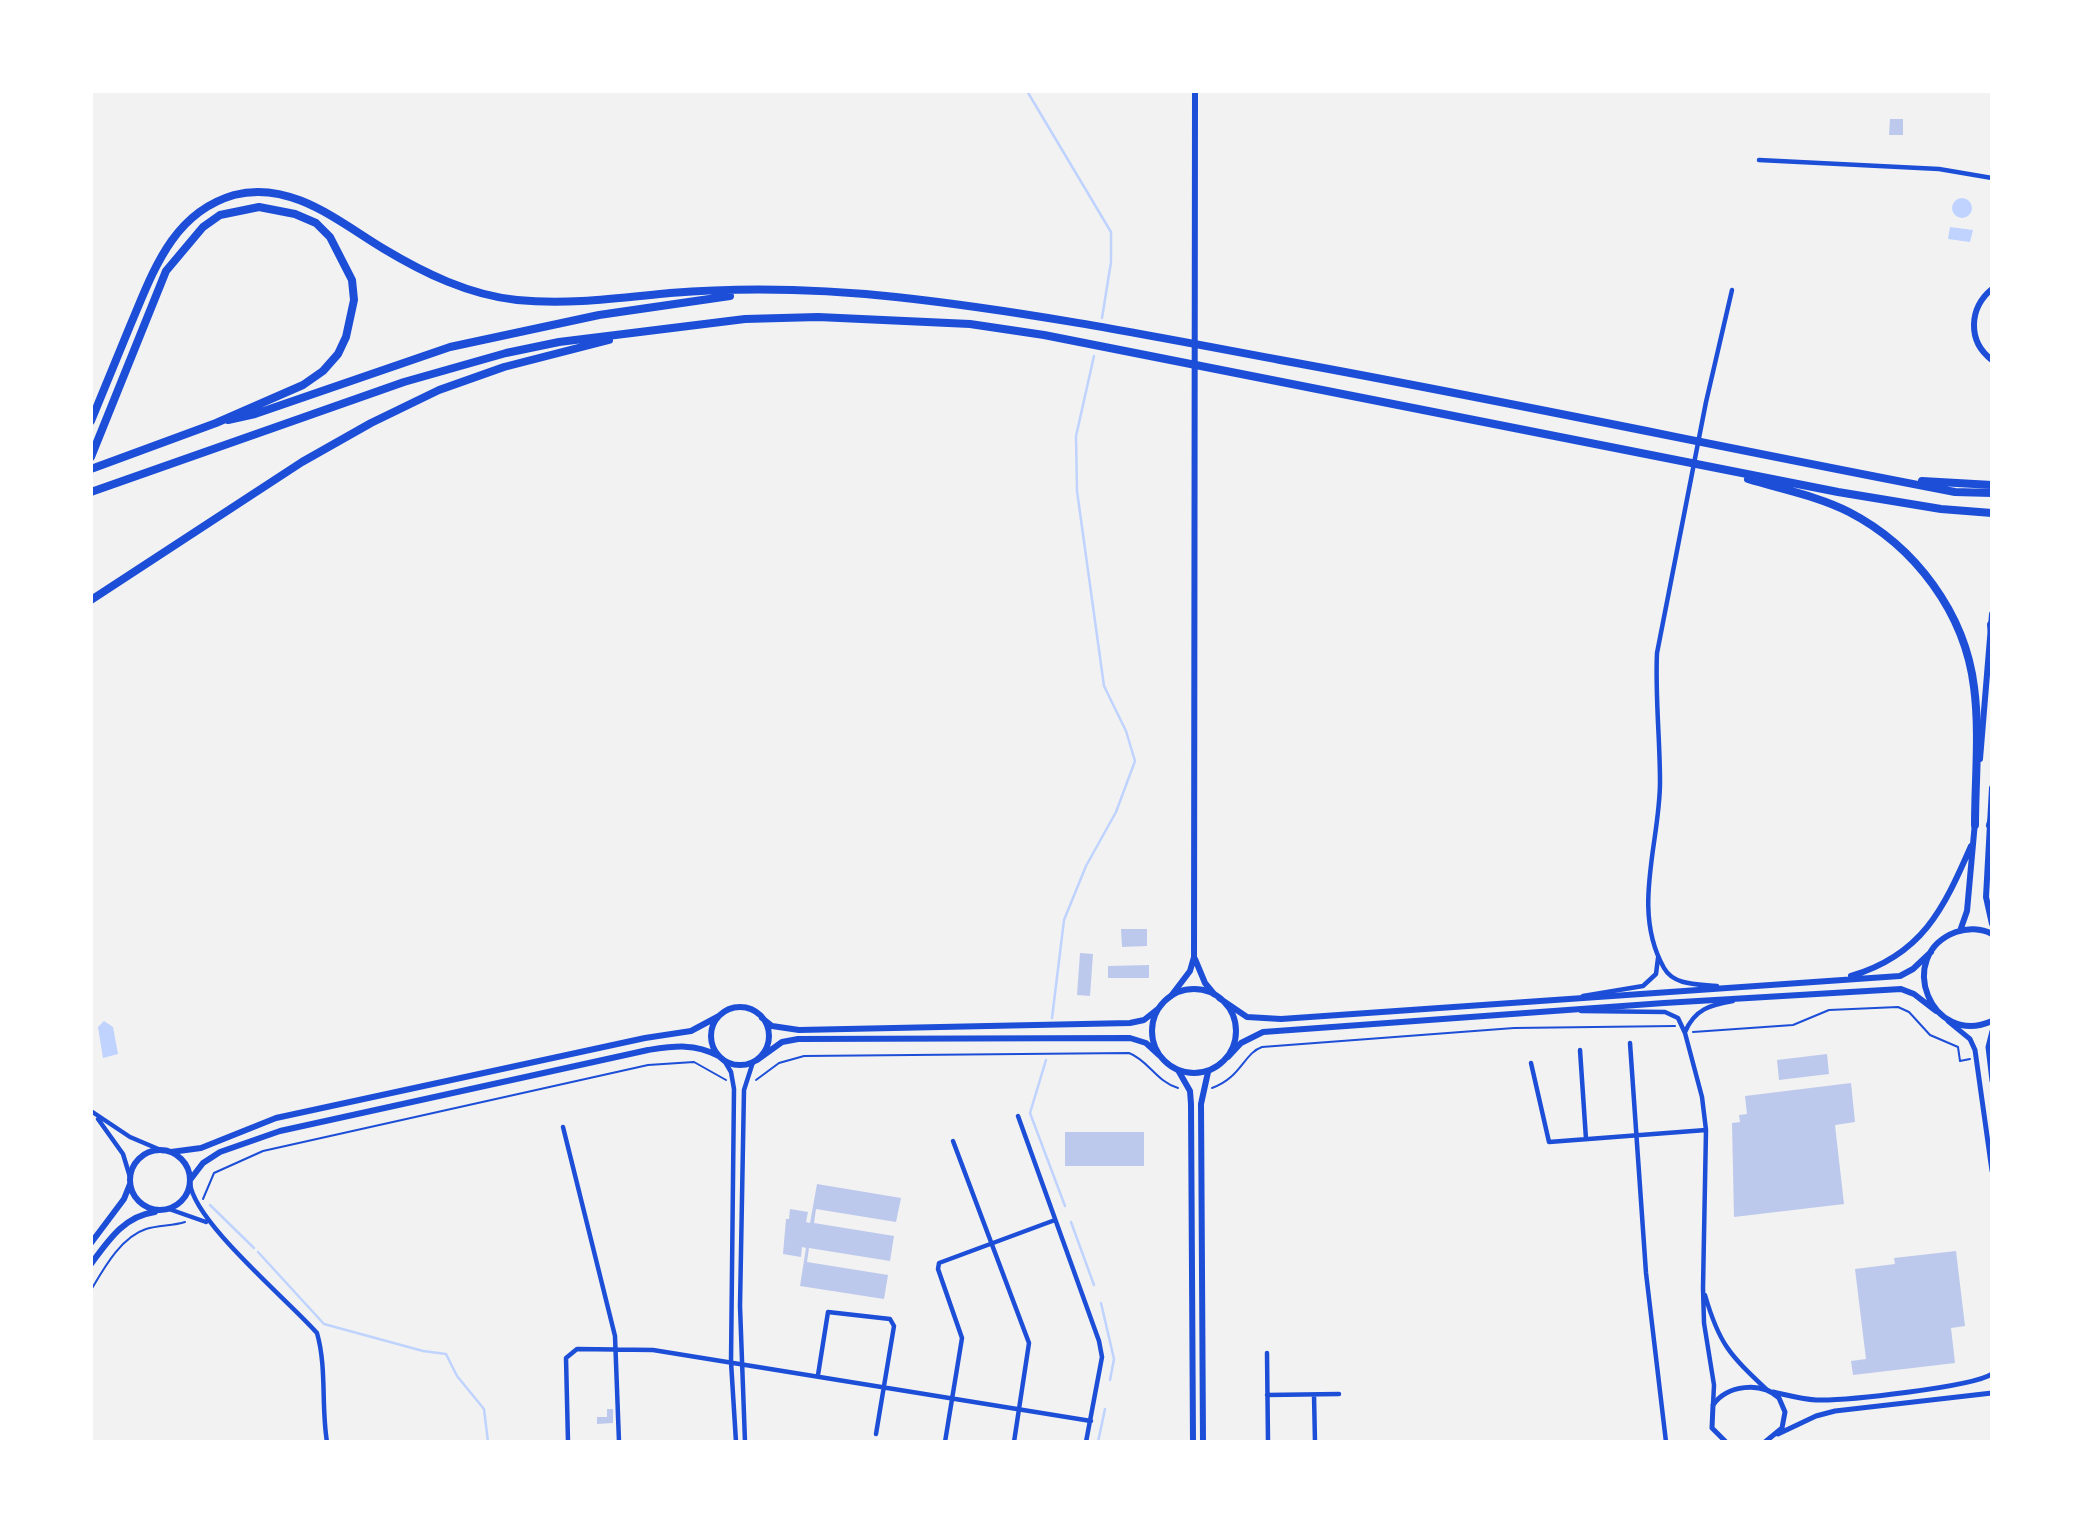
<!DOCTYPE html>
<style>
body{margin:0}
#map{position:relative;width:2083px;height:1533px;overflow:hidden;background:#f2f2f2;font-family:"Source Serif 4",serif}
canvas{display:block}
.frame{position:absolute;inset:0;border:93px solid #fff;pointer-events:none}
</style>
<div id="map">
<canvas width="2083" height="1533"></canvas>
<div class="frame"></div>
</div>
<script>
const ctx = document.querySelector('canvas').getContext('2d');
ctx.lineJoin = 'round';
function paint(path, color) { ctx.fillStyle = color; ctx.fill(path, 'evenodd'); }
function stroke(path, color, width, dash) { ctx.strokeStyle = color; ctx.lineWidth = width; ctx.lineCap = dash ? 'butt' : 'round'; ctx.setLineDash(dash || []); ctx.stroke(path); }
const water = new Path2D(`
 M1952 208a10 10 0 1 1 20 0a10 10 0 1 1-20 0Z
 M1950,227L1973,230L1970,242L1948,239Z
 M104,1021L113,1027L118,1054L103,1058L98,1027Z`);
const stream = new Path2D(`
 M1027,91L1111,232V262L1102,318
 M1052,1018L1064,920L1086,866L1116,812L1135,761L1126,731L1104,686L1077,491L1076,436L1094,356
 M1046,1060L1030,1113L1065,1206
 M210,1205L254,1248
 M1071,1222L1094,1285
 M258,1252L324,1324L423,1351L446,1354L457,1376L484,1409L488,1442
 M1101,1303L1114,1359L1110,1380
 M1098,1442L1105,1409`);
const building = new Path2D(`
 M1890,119H1903V135H1889Z
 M1121,929H1147V946L1122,947Z
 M1080,953L1093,954L1090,996L1077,995Z
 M1149,965V978H1108V966Z
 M1827,1054L1829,1074L1779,1080L1777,1060Z
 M1851,1083L1855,1122L1835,1125L1844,1204L1734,1217L1732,1123L1740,1122L1739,1115L1747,1114L1745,1096Z
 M1065,1132H1144V1166H1065Z
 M817,1184L901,1198L896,1222L816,1209L814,1223L894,1236L890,1261L809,1248L807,1262L888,1275L884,1299L800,1286L806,1248L802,1247L801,1257L783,1254L786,1219H789L790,1209L808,1212L806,1222L810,1223Z
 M1956,1251L1965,1326L1951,1328L1955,1363L1853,1375L1851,1361L1866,1359L1855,1269L1895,1264L1894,1258Z
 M607,1409H613V1423L597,1424V1417H607Z`);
const path = new Path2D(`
 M1693,1032L1793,1025L1829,1010L1898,1007L1909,1012L1930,1035L1958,1047L1960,1061L1970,1059
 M756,1080L779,1063L804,1056L1129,1053C1148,1060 1157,1082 1178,1088
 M1212,1088C1241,1078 1244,1053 1262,1047L1514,1028L1675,1026
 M203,1199L214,1173L263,1151L648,1065L694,1062L726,1080
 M91,1290C104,1268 121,1237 146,1229C159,1225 173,1226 185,1222`);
const minor = new Path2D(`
 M1759,160L1939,169L1992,178
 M1717,986C1699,984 1674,986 1664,968C1631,910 1660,843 1660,782C1660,739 1655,696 1657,653L1706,402L1732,290
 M1583,996L1643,986L1656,974L1658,958
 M1581,1011L1665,1012L1678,1018L1685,1033L1702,1097L1706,1130L1703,1288L1704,1323L1714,1385L1713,1405
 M1685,1032C1695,1009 1710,1005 1733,1001
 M1630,1043L1646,1273L1666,1442
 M1580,1050L1586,1139
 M724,1060L731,1072L734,1089L731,1362L736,1442
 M1531,1063L1549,1142L1706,1130
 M91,1111L130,1137L163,1151
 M1018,1116L1099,1341L1102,1357L1086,1442
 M98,1119L123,1154L130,1177
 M563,1127L615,1336L619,1442
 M953,1141L1029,1343L1014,1442
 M190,1183C194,1222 287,1299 317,1333C327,1368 321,1406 327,1442
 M169,1209L206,1222
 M1705,1295C1719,1344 1730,1355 1766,1389
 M1267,1353L1268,1442
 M818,1375L828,1312L890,1319L894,1326L876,1434
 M1267,1395L1339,1394
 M1314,1395L1315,1442
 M568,1442L566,1358L577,1349L653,1350L1091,1421
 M745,1442L740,1306L744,1090L753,1062
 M945,1442L962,1338L938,1269L939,1263L1055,1220`);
const tertiary = new Path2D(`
 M1948,1021L1970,1039L1975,1050L1992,1171
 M1992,1031L1988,1047L1992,1081
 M1773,1392C1787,1395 1801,1399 1816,1400C1845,1401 1972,1387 1992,1374
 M1778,1434L1816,1416L1835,1411L1992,1393
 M1726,1442L1712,1428L1713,1405C1727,1385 1761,1381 1779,1398L1785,1412L1782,1428L1765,1442`);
const secondary = new Path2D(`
 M1195,959L1205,983L1214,994
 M1171,996L1190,971L1194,957L1195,91
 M1178,1070L1190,1091L1191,1104L1193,1442
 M1203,1442L1201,1104L1208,1072`);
const primary = new Path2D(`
 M1992,289C1969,308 1967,341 1992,360
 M1980,759L1992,614
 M1992,788L1986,897L1992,924
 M1960,931L1967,911L1975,822
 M1992,934C1981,928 1967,928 1956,932C1894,955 1931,1048 1992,1021
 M1851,976C1922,955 1943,910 1971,846
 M1152 1031a42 42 0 1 1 84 0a42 42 0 1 1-84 0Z
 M1219,998L1247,1017L1281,1019L1900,976L1913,969L1931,952
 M711 1036a29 29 0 1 1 58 0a29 29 0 1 1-58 0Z
 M762,1018L772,1026L799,1030L1130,1023L1144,1020L1159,1008
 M1228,1057L1241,1043L1263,1032L1664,1003L1901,989L1914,994L1936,1011
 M757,1060L782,1042L798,1039L1130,1038L1146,1043L1159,1055
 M130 1180a30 30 0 1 1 60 0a30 30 0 1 1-60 0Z
 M171,1152L201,1148L276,1118L645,1038L691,1031L719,1016
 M190,1180L203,1163L220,1152L280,1131L648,1050C675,1046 694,1043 719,1056
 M91,1243L124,1199L130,1184
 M91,1264C108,1241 124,1216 155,1212`);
const motorway = new Path2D(`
 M228,420L255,414L450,347L599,315L730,296
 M91,421C104,389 117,358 130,326C153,272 172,213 234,195C291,180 339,222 384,249C424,273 469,295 517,300C569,305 618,298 670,293C745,287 821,289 896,297C1025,311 1152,336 1280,360C1506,401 1730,449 1955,492L1992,493
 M91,457L166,271L203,227L220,215L259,207L295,214L316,223L330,237L352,280L354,300L346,337L338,354L323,371L303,385L216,423L91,469
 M1748,479C1780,489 1818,496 1849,512C1915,546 1965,613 1974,687C1980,732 1975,780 1975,825
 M1922,481L1992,485
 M91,492L404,382L506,353L559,342L745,319L818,317L970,324L1044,335L1838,492L1941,509L1992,513
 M91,600L302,462L371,423L439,390L504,367L609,340
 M1991,625L1992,633
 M1990,825L1992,819`);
paint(water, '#bfd3fe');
stroke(stream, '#bfd3fe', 2.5);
paint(building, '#bdc9ec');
stroke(path, '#1d4ed8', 2);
stroke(minor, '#1d4ed8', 4.5);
stroke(tertiary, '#1d4ed8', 5);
stroke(secondary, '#1d4ed8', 6);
stroke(primary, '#1d4ed8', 6);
stroke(motorway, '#1d4ed8', 8);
</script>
